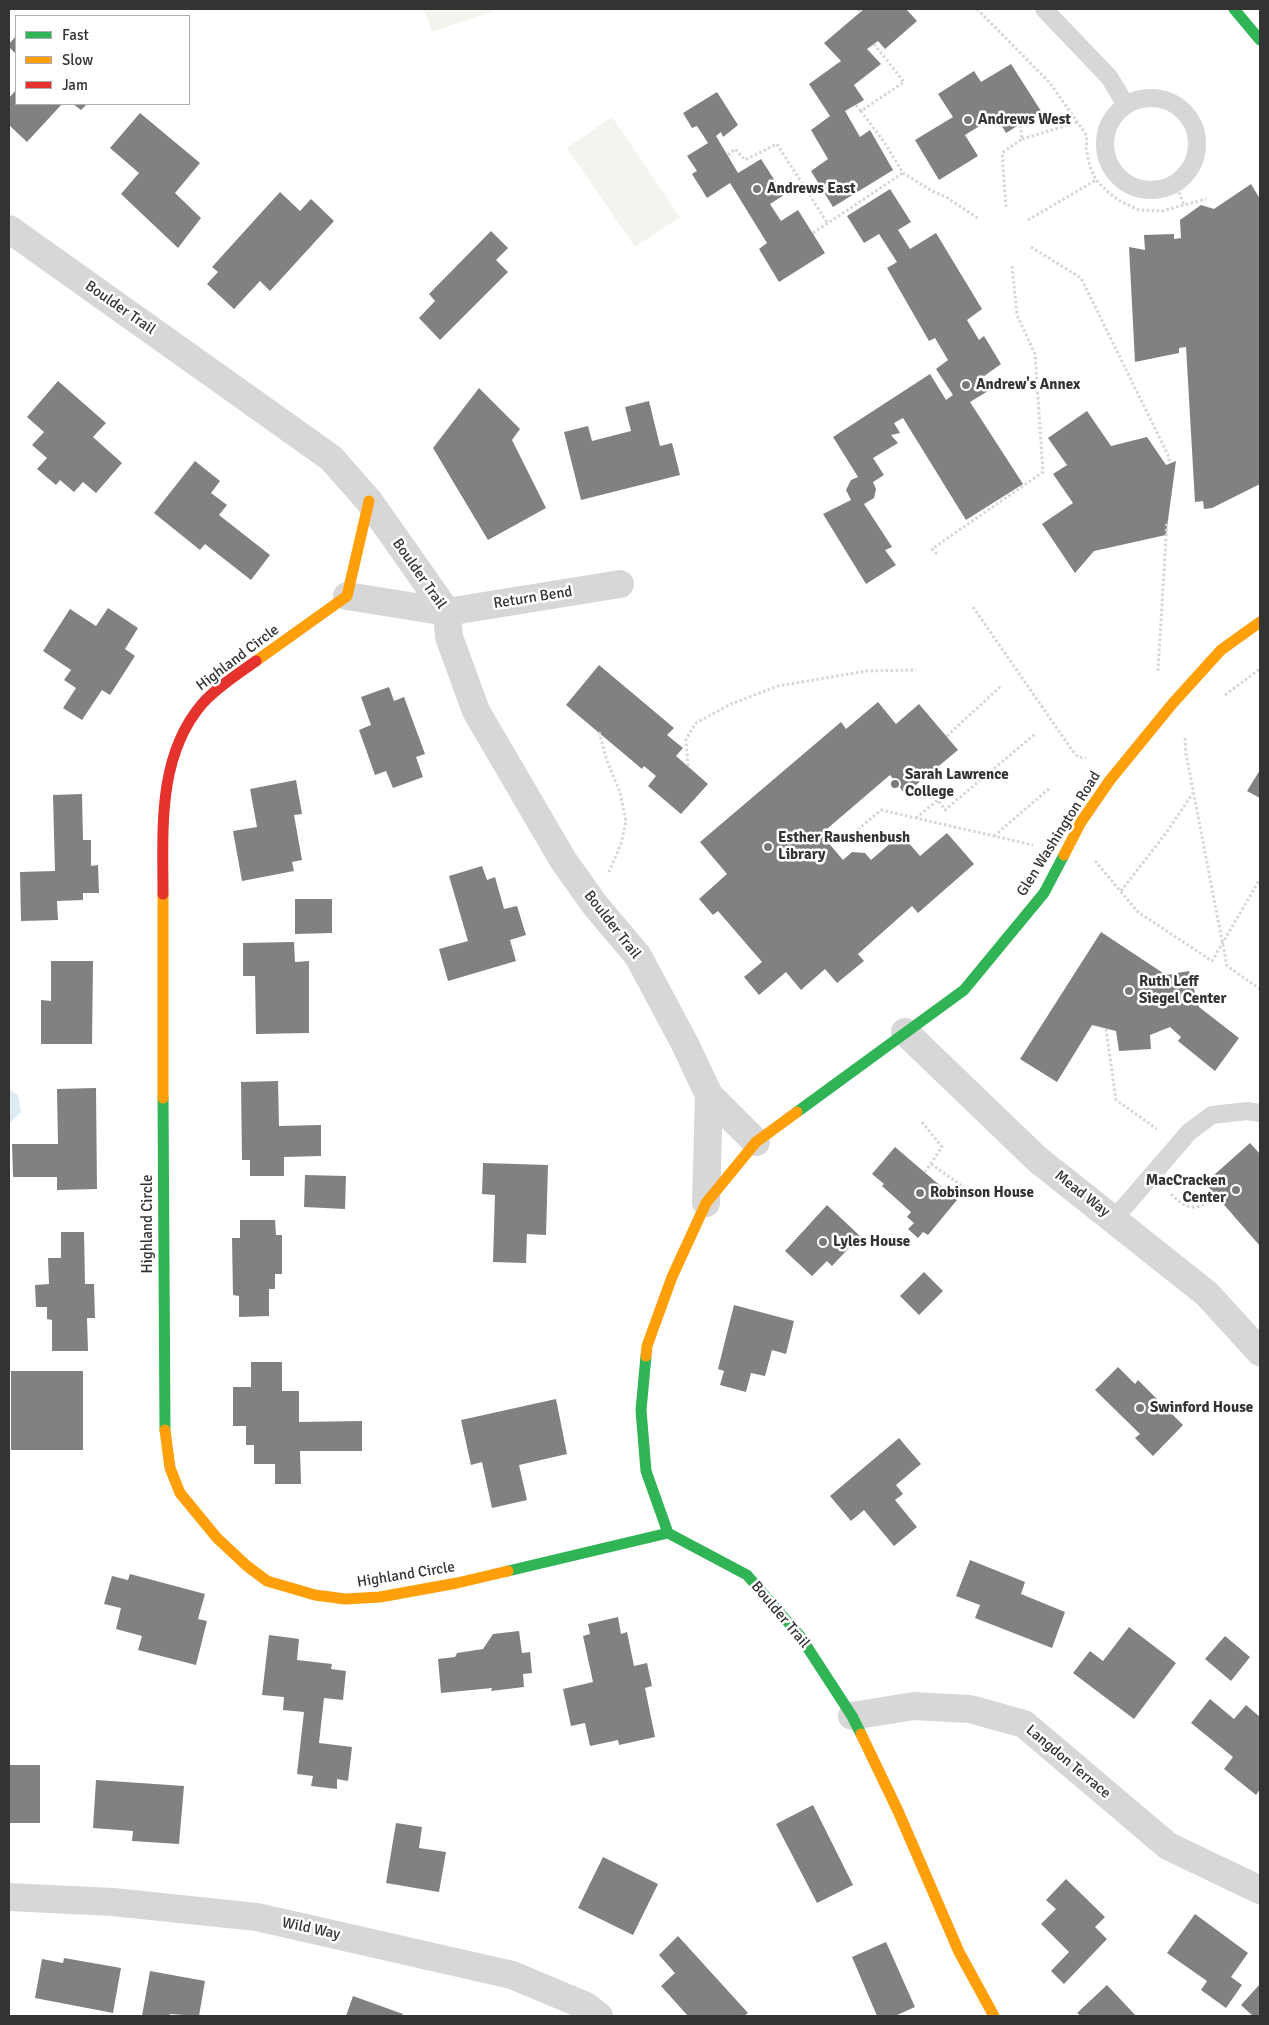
<!DOCTYPE html>
<style>
body{margin:0}
#map{position:relative;width:1269px;height:2025px;overflow:hidden;background:#fff;font-family:Signika,sans-serif}
canvas{display:block}
.frame{position:absolute;inset:0;border:10px solid #333;pointer-events:none}
.legend{position:absolute;left:15px;top:15px;width:175px;height:90px;box-sizing:border-box;background:#fff;border:1px solid #adadad;margin:0;padding:6px 9px;list-style:none;font-size:15px;color:#333}
.legend li{display:flex;align-items:center;gap:10px;height:25px}
.legend b{width:25px;border:1px solid #adadad}
</style>
<div id="map">
<canvas width="1269" height="2025"></canvas>
<div class="frame"></div>
<ul class="legend">
<li><b style="height:6px;background:#30b455"></b>Fast</li>
<li><b style="height:6px;background:#ff9f0a"></b>Slow</li>
<li><b style="height:6px;background:#e5322d"></b>Jam</li>
</ul>
</div>
<script>
const ctx = document.querySelector('canvas').getContext('2d');
ctx.lineJoin = 'round';
function paint(path, color) { ctx.fillStyle = color; ctx.fill(path, 'evenodd'); }
function stroke(path, color, width, dash) { ctx.strokeStyle = color; ctx.lineWidth = width; ctx.lineCap = dash ? 'butt' : 'round'; ctx.setLineDash(dash || []); ctx.stroke(path); }
function drawText(font, color, halo, rows, align = 'center') {
  ctx.font = font + ' Signika,sans-serif'; ctx.lineWidth = 5; ctx.setLineDash([]); ctx.textBaseline = 'middle'; ctx.strokeStyle = halo; ctx.fillStyle = color; for (const [text, x, y, turn = 0] of rows) {
    ctx.save(); ctx.translate(x, y); ctx.rotate((+turn || 0) * Math.PI / 180); ctx.textAlign = isNaN(turn) ? turn : align; if (halo) ctx.strokeText(text, 0, 0); ctx.fillText(text, 0, 0); ctx.restore();
  }
}
const green = new Path2D(`
 M424,9H498L432,32Z
 M612,117L680,217L635,247L567,148Z`);
const water = new Path2D(`
 M9,1089L18,1095L21,1112L9,1124Z`);
const building = new Path2D(`
 M864,9H906L917,21L885,49L878,41L867,49L881,64L854,85L864,100L845,111L860,137L870,130L893,170L833,207L811,171L828,159L811,130L830,116L809,84L841,61L824,43Z
 M16,36V54L9,47V44Z
 M1011,64L1041,111L1006,133L996,116L965,135L978,156L939,180L915,140L953,117L938,94L974,71L981,82Z
 M16,90V104H62L27,142L9,125V98Z
 M717,92L738,125L723,137L721,132L716,136L738,173L761,159L784,195L770,204L781,221L798,210L825,253L779,282L759,249L767,243L730,183L707,198L692,174L697,171L687,156L708,143L697,126L692,128L683,113Z
 M73,104H87L81,110Z
 M140,113L200,163L175,193L201,218L178,248L121,194L139,173L110,148Z
 M1251,184L1260,199V484L1212,508L1204,509L1203,501L1195,502L1186,347L1179,348V353L1135,362L1129,247L1145,250L1144,235L1174,234V239L1181,238L1180,220L1201,205L1214,209Z
 M890,189L911,222L898,230L910,249L936,233L982,309L967,320L979,340L984,336L1001,364L980,379L988,391L970,402L1023,484L966,520L903,418L894,423L900,433L891,435L898,443L873,458L884,475L873,482L876,489L874,498L864,504L892,547L885,550L896,565L866,584L823,514L851,500L846,490L851,480L858,477L833,437L930,374L946,400L953,395L936,369L948,360L935,338L929,341L887,268L897,262L879,234L864,243L847,216Z
 M280,192L300,211L311,199L334,221L270,291L260,281L234,309L207,284L218,272L212,267Z
 M491,231L508,248L496,260L508,272L440,340L419,318L435,301L429,294Z
 M58,381L106,423L93,437L122,463L96,493L83,482L74,492L60,480L56,485L37,469L47,458L32,445L44,432L27,417Z
 M479,388L520,429L512,440L546,508L488,540L433,448Z
 M649,401L660,446L672,443L680,475L581,500L564,432L588,426L592,441L631,431L625,407Z
 M1087,411L1111,446L1147,437L1166,465L1176,461L1166,535L1094,551L1075,573L1042,524L1073,503L1053,474L1067,465L1048,438Z
 M195,461L220,481L211,493L227,505L219,515L270,555L251,580L205,544L200,550L154,513Z
 M108,608L138,628L125,649L135,656L110,695L102,690L82,720L63,708L76,688L64,680L71,670L43,651L70,609L96,626Z
 M599,665L674,728L667,735L683,748L676,756L708,784L681,814L648,786L656,776L644,766L642,769L566,705Z
 M389,687L394,701L404,697L425,754L416,757L423,777L393,788L386,771L375,775L359,730L371,725L361,697Z
 M878,702L896,724L919,704L958,750L905,794L890,775L821,834L843,860L852,852L865,853L871,860L901,834L920,856L947,833L974,864L918,913L912,906L858,954L864,961L837,983L825,969L801,990L786,972L759,995L744,977L762,962L718,911L713,915L699,899L727,874L700,842L841,722L846,729Z
 M1260,770V798L1247,791Z
 M296,780L302,814L294,815L302,860L292,862L294,871L242,881L233,831L257,827L250,789Z
 M82,794L83,840H91V866L98,865L99,893H83V900L57,901L58,920L21,921L20,872L55,871L53,795Z
 M482,866L487,880L495,877L504,909L517,906L526,935L510,940L516,961L448,981L439,949L468,941L449,876Z
 M295,899H332V933L295,934Z
 M1101,932L1166,975L1189,971L1199,1007L1239,1038L1215,1071L1178,1041L1181,1037L1170,1027L1150,1035L1151,1049L1119,1051L1116,1031L1092,1025L1057,1082L1020,1059Z
 M294,942L295,962L309,961V1033L256,1034L255,976H243V943Z
 M51,961H93L92,1044H41V1000L51,1001Z
 M278,1081L279,1126L321,1125V1156L284,1157V1176H250V1160H242L241,1082Z
 M96,1088L97,1189L57,1190V1177H13L12,1144H58L57,1089Z
 M1250,1143L1260,1154V1246L1205,1183Z
 M895,1147L957,1200L928,1235L923,1232L918,1238L908,1229L914,1223L907,1217L911,1212L882,1186L884,1184L872,1174Z
 M483,1163L548,1165L546,1235L527,1234L526,1263L493,1262L495,1195L482,1194Z
 M305,1175L346,1176L345,1209L304,1207Z
 M827,1205L860,1236L832,1266L827,1261L812,1276L785,1251Z
 M240,1220H275L276,1235H282V1274H275V1289H269V1316L239,1317V1296L233,1295L232,1238H240Z
 M61,1232H84L85,1284H94L95,1318H87L88,1351H52V1320L47,1319V1307H36L35,1285L49,1284L48,1258H61Z
 M924,1272L943,1291L919,1315L900,1296Z
 M734,1305L794,1321L786,1354L772,1350L765,1376L751,1373L746,1392L720,1385L724,1371L718,1369Z
 M251,1362H282V1391H299V1422L362,1421V1451H300L301,1484H275V1464H254V1445H246V1426H233V1387H251Z
 M1118,1367L1135,1384L1138,1380L1183,1425L1153,1456L1135,1438L1140,1434L1095,1390Z
 M11,1371H83V1450H11Z
 M556,1399L567,1454L519,1465L527,1500L492,1508L482,1462L471,1465L461,1420Z
 M899,1438L921,1464L896,1485L903,1494L895,1500L917,1527L894,1546L864,1510L851,1521L830,1496Z
 M970,1560L1025,1582L1021,1594L1065,1612L1052,1648L975,1618L980,1605L956,1596Z
 M130,1574L205,1594L198,1619L207,1621L196,1665L138,1650L142,1636L116,1629L121,1608L104,1604L112,1576L128,1580Z
 M618,1617L621,1634L627,1632L634,1666L647,1663L652,1686L645,1688L655,1737L619,1745L618,1740L590,1746L585,1723L571,1726L563,1689L593,1682L583,1636L590,1634L588,1624Z
 M1129,1627L1176,1663L1134,1719L1073,1673L1090,1651L1103,1661Z
 M519,1631L522,1653L530,1652L532,1673L523,1674L524,1687L491,1691L492,1688L441,1693L438,1659L455,1657L457,1653L483,1649L493,1634Z
 M269,1635L299,1639L297,1660L332,1664L331,1669L346,1671L343,1700L324,1698L319,1743L352,1747L348,1781L337,1779V1789L311,1786L313,1776L297,1774L304,1712L283,1710L284,1697L262,1695Z
 M1225,1636L1250,1657L1231,1681L1205,1659Z
 M1210,1699L1234,1719L1246,1705L1260,1717V1789L1256,1795L1224,1769L1233,1757L1191,1723Z
 M9,1765H40V1823H9Z
 M96,1780L184,1786L179,1844L132,1841L133,1831L93,1828Z
 M813,1805L853,1885L817,1903L776,1824Z
 M396,1823L422,1827L419,1848L446,1852L439,1892L386,1883Z
 M603,1857L658,1884L633,1935L578,1908Z
 M1066,1879L1105,1917L1095,1927L1107,1939L1064,1984L1051,1971L1069,1952L1041,1924L1056,1909L1046,1900Z
 M1195,1914L1248,1953L1231,1977L1242,1985L1226,2008L1201,1990L1207,1981L1167,1953Z
 M678,1936L748,2013L744,2016H688L661,1986L675,1973L659,1955Z
 M886,1942L915,2007L895,2016H877L852,1957Z
 M64,1958L121,1968L113,2013L35,1998L42,1959L63,1963Z
 M150,1971L205,1981L199,2016L170,2014L169,2016H142Z
 M1260,1984V2016H1253L1241,2005Z
 M1107,1985L1136,2016H1081L1077,2013Z
 M353,1996L403,2014L402,2016H346Z`);
const path = new Path2D(`
 M859,9L860,12
 M977,9L1050,83L1087,136L1086,148L1090,167L1096,180L1109,193L1120,201L1139,210L1162,211L1206,199
 M874,44L904,82L861,111L884,142L903,173L932,191L946,197L979,219
 M856,105L861,111
 M1022,139L1078,122
 M728,155L735,149L745,160L777,144L828,224
 M1175,183L1184,205
 M1006,207L1002,153L1022,139L1020,124
 M1028,220L1096,180
 M813,233L903,173
 M1031,247L1081,278L1169,457V464
 M937,554L932,549L1043,472L1035,354L1017,315L1012,266
 M973,607L1072,750L1078,757L1086,758
 M1158,671L1167,521
 M1225,695L1260,669
 M599,732L607,761L620,792L626,821L621,844L609,872
 M947,736L1001,686
 M1185,738L1186,754L1227,966L1260,989
 M688,766L686,739L696,723L731,704L778,686L866,671L916,670
 M916,818L938,800L945,810L1035,734
 M994,836L1051,787
 M831,843L855,832L881,810L1033,845
 M1097,861L1096,862L1138,912L1212,961L1260,879
 M1121,891L1166,833L1193,793
 M1106,1029L1116,1100L1157,1129
 M922,1122L942,1147L925,1172
 M931,1164L965,1188L998,1198L1024,1190
 M1171,1194C1188,1212 1198,1210 1217,1197`);
const lane = new Path2D(`
 M1044,9L1109,77L1126,105
 M1105 144a46 46 0 1 1 92 0a46 46 0 1 1-92 0Z
 M1114,1219L1189,1132L1212,1115L1247,1111L1260,1113`);
const street = new Path2D(`
 M9,229L331,458L369,501L447,612L449,637L476,711L563,860L595,905L638,956L685,1044L709,1095L756,1142
 M347,596L447,612L620,584
 M905,1032L1037,1159L1207,1294L1260,1352
 M706,1203L709,1095
 M852,1716L914,1706L970,1709L1024,1724L1168,1846L1260,1890
 M9,1897L113,1902L257,1917L512,1975L586,2006L599,2016`);
const fast = new Path2D(`
 M1234,9L1260,40
 M163,1098L165,1430
 M797,1112L964,990L1044,893L1064,855
 M646,1356L641,1410L646,1471L668,1533L747,1575L800,1636L852,1716L861,1734
 M508,1571L668,1533`);
const slow = new Path2D(`
 M256,661L347,596L369,501
 M1064,855L1081,822L1110,780L1173,703L1221,650L1260,622
 M163,894V1098
 M646,1356L647,1346L672,1277L706,1203L756,1142L797,1112
 M165,1430L170,1468L180,1493L217,1538L247,1566L267,1581L315,1595L345,1599L380,1597L457,1583L508,1571
 M861,1734L898,1811L959,1952L994,2016`);
const jam = new Path2D(`
 M163,894C163,830 157,757 202,704C217,687 238,674 256,661`);
const markers = [
 [968,120,5,"#7a7a7a"],
 [757,189,5,"#7a7a7a"],
 [966,385,5,"#7a7a7a"],
 [895,784,5,"#7a7a7a"],
 [768,847,5,"#7a7a7a"],
 [1129,991,5,"#7a7a7a"],
 [1236,1190,5,"#7a7a7a"],
 [920,1193,5,"#7a7a7a"],
 [823,1242,5,"#7a7a7a"],
 [1140,1408,5,"#7a7a7a"]
];
const poiNames = [
 ["Andrews West",978,120],
 ["Andrews East",767,189],
 ["Andrew's Annex",976,385],
 ["Sarah Lawrence",905,775],
 ["College",905,792],
 ["Esther Raushenbush",778,838],
 ["Library",778,855],
 ["Ruth Leff",1139,982],
 ["Siegel Center",1139,999],
 ["MacCracken",1226,1181,"right"],
 ["Center",1226,1198,"right"],
 ["Robinson House",930,1193],
 ["Lyles House",833,1242],
 ["Swinford House",1150,1408]
];
const streetNames = [
 ["Boulder Trail",120,308,35],
 ["Boulder Trail",419,574,55],
 ["Return Bend",533,598,-9],
 ["Highland Circle",238,658,-37],
 ["Glen Washington Road",1059,834,-58],
 ["Boulder Trail",612,925,52],
 ["Mead Way",1082,1194,38],
 ["Highland Circle",148,1224,-90],
 ["Highland Circle",406,1575,-9],
 ["Boulder Trail",780,1615,50],
 ["Langdon Terrace",1068,1762,40],
 ["Wild Way",311,1929,12]
];
paint(green, '#f1f5ed');
paint(water, '#ddebf3');
paint(building, '#818181');
stroke(path, '#d6d6d6', 3, [2.5, 2.5]);
stroke(lane, '#d7d7d7', 18);
stroke(street, '#d7d7d7', 28);
stroke(fast, '#30b455', 11);
stroke(slow, '#ff9f0a', 11);
stroke(jam, '#e5322d', 11);
for (const [x, y, r, color] of markers) { const dot = new Path2D(); dot.arc(x, y, r, 0, 2 * Math.PI); ctx.fillStyle = color; ctx.fill(dot); stroke(dot, '#fff', 2); }
drawText('bold 15px', '#333', '#fff', poiNames, 'left');
drawText('15px', '#333', '#fff', streetNames);
</script>
